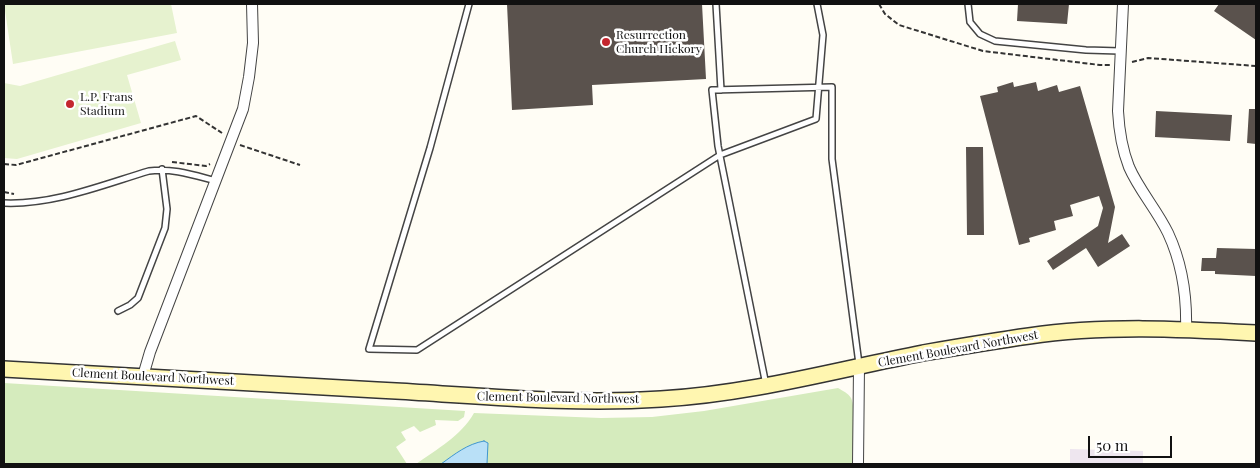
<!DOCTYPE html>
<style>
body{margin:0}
#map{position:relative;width:1260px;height:468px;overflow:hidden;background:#fffdf5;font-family:"Playfair Display",serif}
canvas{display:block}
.frame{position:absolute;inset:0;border:5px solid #111;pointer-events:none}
.scale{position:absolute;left:1088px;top:436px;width:84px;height:22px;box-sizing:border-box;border:2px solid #111;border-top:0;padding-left:6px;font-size:15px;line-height:18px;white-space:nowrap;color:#111;-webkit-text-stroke:4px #fff;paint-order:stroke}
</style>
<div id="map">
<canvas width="1260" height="468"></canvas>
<div class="frame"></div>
<div class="scale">50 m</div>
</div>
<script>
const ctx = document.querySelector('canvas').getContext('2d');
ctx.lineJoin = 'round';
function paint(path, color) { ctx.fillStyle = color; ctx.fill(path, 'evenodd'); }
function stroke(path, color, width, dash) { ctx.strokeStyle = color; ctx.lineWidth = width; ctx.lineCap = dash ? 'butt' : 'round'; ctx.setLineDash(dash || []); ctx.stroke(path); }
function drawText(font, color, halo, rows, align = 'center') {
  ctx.font = font + ' "Playfair Display",serif'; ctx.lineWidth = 5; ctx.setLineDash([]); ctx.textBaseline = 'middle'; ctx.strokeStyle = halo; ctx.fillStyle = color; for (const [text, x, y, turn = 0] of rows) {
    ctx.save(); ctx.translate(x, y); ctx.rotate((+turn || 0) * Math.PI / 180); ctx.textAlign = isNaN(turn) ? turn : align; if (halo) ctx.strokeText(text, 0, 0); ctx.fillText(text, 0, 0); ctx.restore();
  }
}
const industrial = new Path2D(`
 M1070,449L1143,451V464H1070Z`);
const green = new Path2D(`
 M4,383L465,411L464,417L458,421L435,420L436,425L420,432L414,426L401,432L406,440L396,447L407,464H4Z
 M838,388C843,391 848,393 851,398C857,410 852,449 852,464H416C437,449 461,436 474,413L601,418L652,417L704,411Z`);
const pitch = new Path2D(`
 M4,4H171L177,33L13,64Z
 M175,41L181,60L127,75L141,123L17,159L4,158V83L20,86Z`);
const water = new Path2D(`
 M484,441L488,443L487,464H441C455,454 467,444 484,441Z`);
const building = new Path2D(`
 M507,4H702L706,79L592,85L593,105L512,110Z
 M1018,4H1069L1067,24L1017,21Z
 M1219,4H1256V40L1214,11Z
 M1013,82L1014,87L1036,82L1038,91L1057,85L1059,92L1080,86L1115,207L1108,243L1122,234L1130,246L1098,267L1086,248L1053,270L1047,261L1098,226L1103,208L1099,196L1070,205L1073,216L1054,221L1056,230L1029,238L1030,242L1019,245L980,96L998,92L997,87Z
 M1249,109H1256V144L1247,143Z
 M1156,111L1232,115L1230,141L1155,137Z
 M966,147H983L984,235H967Z
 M1217,248L1256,249V276L1215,274V271H1201L1202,258H1216Z`);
const path = new Path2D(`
 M879,4L885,14L899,25L983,51L1100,65H1110
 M1132,62L1148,58L1256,66
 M240,145L300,165
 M172,162L206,166L210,164
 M4,164L16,165L196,116L222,133
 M4,192L14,194`);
const lane = new Path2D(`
 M469,4L430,148L369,349L417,350L720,155L816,119L823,35L817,4
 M716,4L721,90
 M968,4L970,22L980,34L995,41L1086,50L1120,51
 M4,203C54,205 102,185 149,171C173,168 193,175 216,181
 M118,311L130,305L138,298L165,228L167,209L162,169
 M766,385L718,146L712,90L832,87V159L859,364`);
const street = new Path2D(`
 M1123,4L1118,111C1119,130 1122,149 1129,167C1139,190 1157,210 1168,233C1182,263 1187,297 1186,330
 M143,376L150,352L243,109L249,77L253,43L252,4
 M858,464L859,367`);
const secondary = new Path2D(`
 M4,369C134,376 265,384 396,391C484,396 573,405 661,399C750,394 836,370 923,353C958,347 993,341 1029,336C1104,325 1181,329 1256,333`);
const markers = [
 [606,42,5,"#c4262e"],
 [70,104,5,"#c4262e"]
];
const poiNames = [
 ["Resurrection",616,35],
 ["Church Hickory",616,49],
 ["L.P. Frans",80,97],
 ["Stadium",80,111]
];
const streetNames = [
 ["Clement Boulevard Northwest",958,349,-10],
 ["Clement Boulevard Northwest",153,377,3],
 ["Clement Boulevard Northwest",558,398,1]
];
paint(industrial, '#eee6ef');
paint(green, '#d5ebbd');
paint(pitch, '#e6f2cf');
paint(water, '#b9e0f7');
stroke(water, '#3f96cf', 1);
paint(building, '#5a524d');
stroke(lane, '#444', 8);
stroke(street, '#444', 12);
stroke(secondary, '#333', 18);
stroke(path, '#333', 2, [5, 2.5]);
stroke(lane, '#fff', 5);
stroke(street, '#fff', 10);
stroke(secondary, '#fff6b0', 15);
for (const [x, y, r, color] of markers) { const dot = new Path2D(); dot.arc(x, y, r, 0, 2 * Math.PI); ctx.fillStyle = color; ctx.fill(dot); stroke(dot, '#fff', 2); }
drawText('12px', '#111', '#fff', poiNames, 'left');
drawText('12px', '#111', '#fff', streetNames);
</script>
